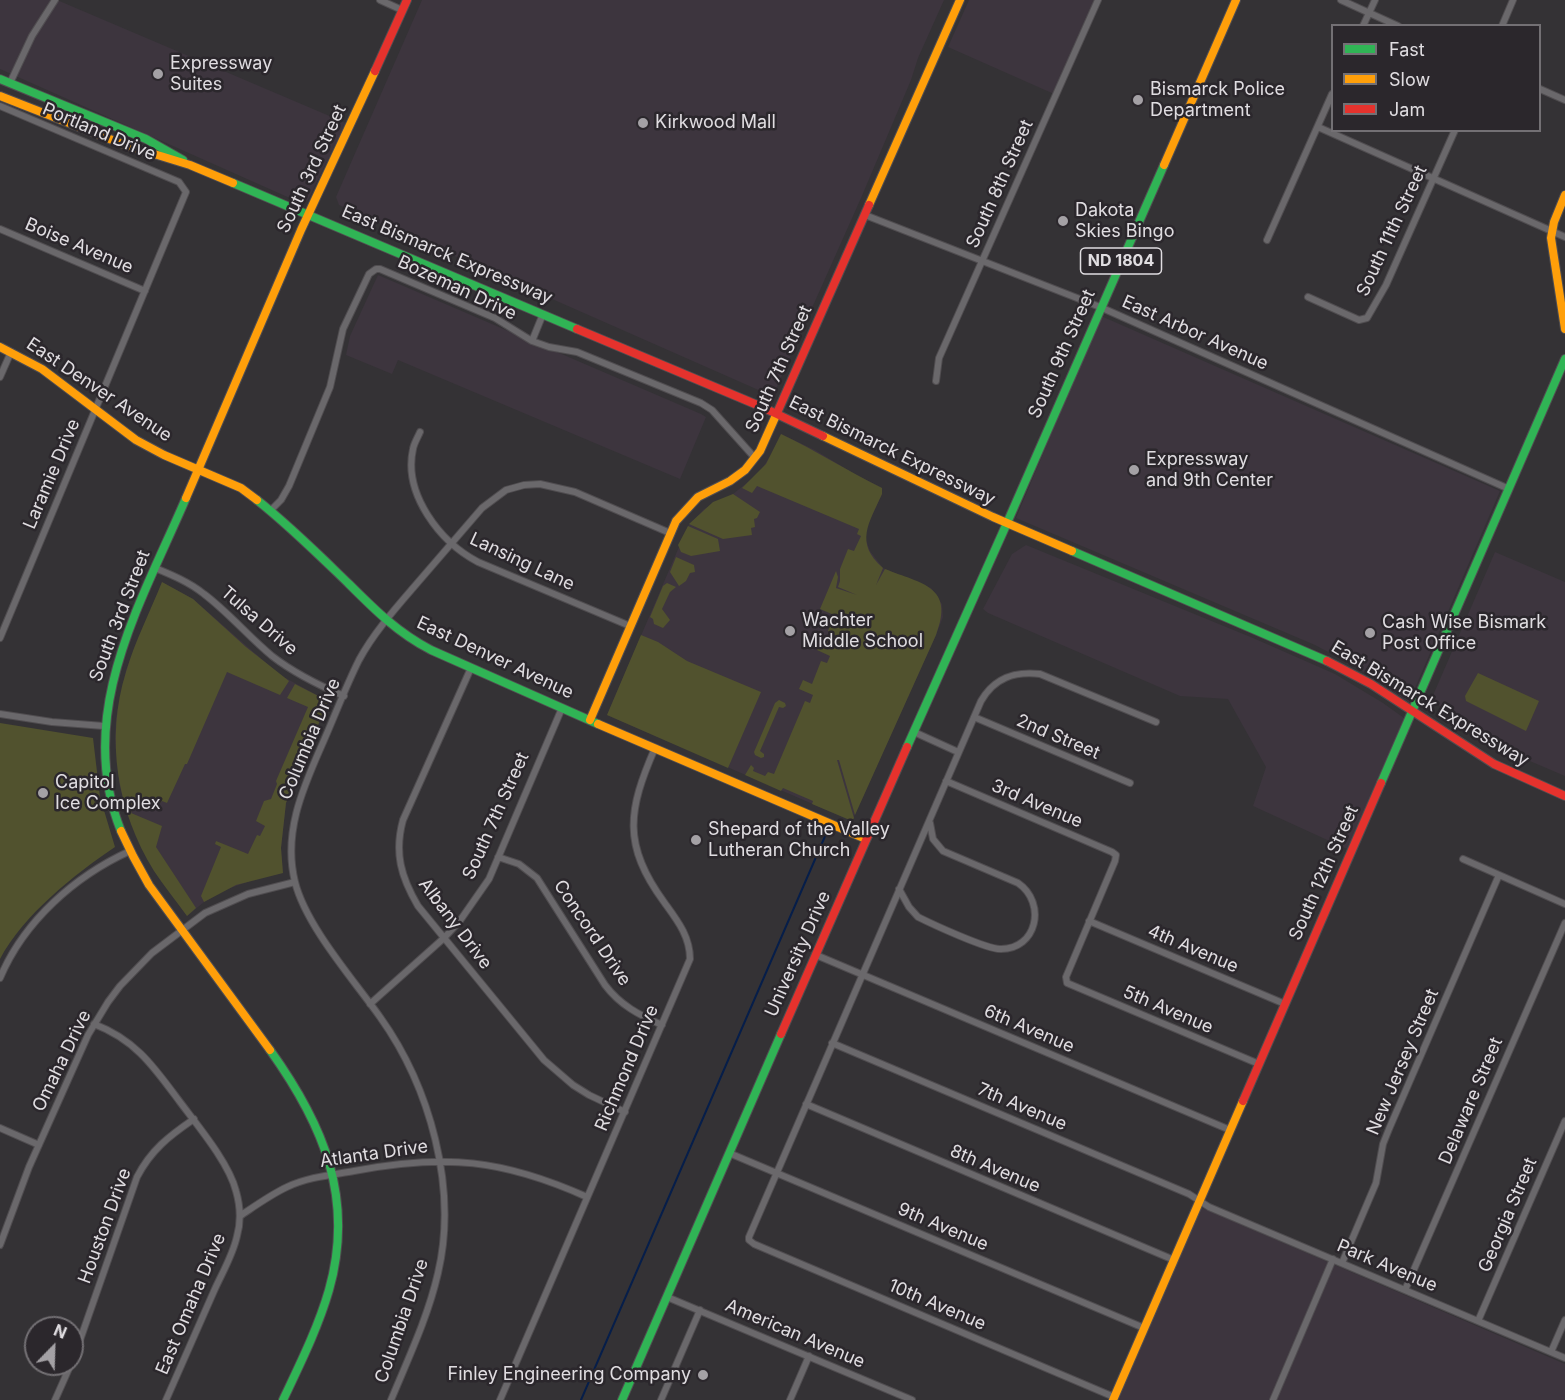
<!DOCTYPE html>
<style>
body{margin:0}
#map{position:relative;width:1565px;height:1400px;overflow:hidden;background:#343235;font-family:Inter,sans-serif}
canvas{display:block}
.legend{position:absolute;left:1331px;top:24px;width:210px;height:108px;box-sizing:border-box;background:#2b272c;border:2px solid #737074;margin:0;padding:8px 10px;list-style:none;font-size:18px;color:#e0dde1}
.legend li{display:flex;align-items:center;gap:12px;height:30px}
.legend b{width:30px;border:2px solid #737074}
.north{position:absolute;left:24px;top:1316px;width:60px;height:60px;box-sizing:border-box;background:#2b272c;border:2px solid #737074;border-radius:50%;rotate:23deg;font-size:16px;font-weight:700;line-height:24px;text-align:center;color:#e0dde1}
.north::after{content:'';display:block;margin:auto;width:21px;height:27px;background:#a4a1a5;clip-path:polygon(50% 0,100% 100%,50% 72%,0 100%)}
</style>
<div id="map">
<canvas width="1565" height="1400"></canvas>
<ul class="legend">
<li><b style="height:8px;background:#30b455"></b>Fast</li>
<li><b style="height:8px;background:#ff9f0a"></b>Slow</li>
<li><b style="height:8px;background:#e5322d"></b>Jam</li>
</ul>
<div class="north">N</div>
</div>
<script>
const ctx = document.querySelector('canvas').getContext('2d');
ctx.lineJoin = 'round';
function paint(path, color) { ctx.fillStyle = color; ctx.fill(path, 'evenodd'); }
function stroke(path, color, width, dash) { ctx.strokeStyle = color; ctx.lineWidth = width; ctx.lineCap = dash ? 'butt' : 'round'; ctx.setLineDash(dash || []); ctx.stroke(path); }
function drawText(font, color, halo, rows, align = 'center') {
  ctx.font = font + ' Inter,sans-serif'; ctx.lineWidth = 5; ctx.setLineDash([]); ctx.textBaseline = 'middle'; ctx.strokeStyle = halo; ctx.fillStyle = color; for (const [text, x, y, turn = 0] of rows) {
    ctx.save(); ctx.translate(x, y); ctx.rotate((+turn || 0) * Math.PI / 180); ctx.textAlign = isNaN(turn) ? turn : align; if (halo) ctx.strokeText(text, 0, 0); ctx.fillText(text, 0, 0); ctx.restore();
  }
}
const built = new Path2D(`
 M0,0H57L346,123L308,200L301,203L0,69Z
 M422,0H944L918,58L911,80L861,198L775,391L763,392L339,205L336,197Z
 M969,0H1095L1054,94L948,47Z
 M378,275L701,414L706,417L680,479L398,360L392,374L346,355L350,336Z
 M1101,316L1500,491L1409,702L1353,665L1315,645L1016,518Z
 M781,434L815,450L853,473L882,488V494L866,529L865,537L870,551L883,568L931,588L942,604L943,617L936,635L852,821L607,715L688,526L704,509L733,494L759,473L771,455Z
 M1026,545L1253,638L1335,674L1383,703L1404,718L1347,849L1253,806L1266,767L1228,699L1180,696L988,613L983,609L1012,554Z
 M1495,552L1565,582V776L1518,756L1490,741L1431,700Z
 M162,582L193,599L280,675L328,701L286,803L281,848L283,873L253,880L225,890L204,902L187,916L154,870L127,814L119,783L115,739L116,718L126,670Z
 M1200,1207L1565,1364V1400H1117Z`);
const green = new Path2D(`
 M781,434C815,450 848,471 882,488V494C869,523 854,543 883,568L876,585L885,569C922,584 955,586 936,635L855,815L839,760H837L854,818L852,821L812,804L813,801L783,788L781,791L745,775L751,765L754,768L753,771L765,776L768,772L774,774L805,701L810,703L813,695L799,689L803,680L812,684L821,661L827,663L830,656L817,650L823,636L837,640L838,637L828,631L830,625L842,628L844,624L833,619L834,615L820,609L836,571L838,577L836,588L857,595L838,587L840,581V569L848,549L854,551L861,536L857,534L859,529L757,486L752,493L742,488L766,464Z
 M733,494L760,512L757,518L754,519L755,527L751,528L752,535L723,539L689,524L713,502Z
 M688,526L718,539L720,551L691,556L681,552L678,545Z
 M676,557L694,565L695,572L690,573L686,581L679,586L670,572Z
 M162,582L193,599L246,647L289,681L280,695L227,672L187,764H185L167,803L162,801L158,805L138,797L131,813L162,826L156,847L196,908L187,916C176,901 164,886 154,871C117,811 105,739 126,672C135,641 150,612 162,582Z
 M667,583L676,587L670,592L662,609L670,620L663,628L654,624L653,619L650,617L663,586Z
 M641,635L658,642L687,661L761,692L728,768L607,715Z
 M1478,673L1539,701L1526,731L1466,701L1465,696Z
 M295,684L328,701L286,803L281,848L283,873L236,885L204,902L201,896L221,847L215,844L216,841L248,854L257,835L260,836L265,826L256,821L264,801L271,799L277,784L276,781L308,707L287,698Z
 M779,700L785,703L786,706L783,708L779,707L760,751L764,754V757L761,758L755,755L754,752L775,703Z
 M0,723L93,738L100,797L115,847C75,874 23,915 0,959Z`);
const stream = new Path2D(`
 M581,1400L826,834`);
const street = new Path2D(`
 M380,0L402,10
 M1341,0L1398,26
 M1363,26L1375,0
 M1502,26L1513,0
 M10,83L32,36L55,0
 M1540,89L1565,100
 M0,106L179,182L186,192L0,638
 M1318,127L1565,237
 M865,215L1100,307L1509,489
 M0,229L145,291
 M1267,240L1332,94
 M1308,297L1359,320L1367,318L1386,285L1455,130
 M532,341L543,314
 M0,377L11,352
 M936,381L939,358L1098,0
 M420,432C418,437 414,443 413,449C403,494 440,542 478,562L630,626
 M271,510L281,500L289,486L330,387L343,329L369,274L376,269H380L495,318L532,341L549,347L577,352L701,403L712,410L755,458
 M155,568C172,575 189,582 204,594C228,612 248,636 272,656C294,673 318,685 344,696
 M471,668L403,820C394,853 401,877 418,906L544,1060L573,1085L589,1095L625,1112
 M0,714L52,722L104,726
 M974,717L1130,783
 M914,732L958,752
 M946,781L1112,852L1116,855L1115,861L1066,977L1067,983L1259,1064
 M498,857L519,864L537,878L605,985C620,1005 639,1015 662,1025
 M1463,859L1565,904
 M899,889L909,907L918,917C932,924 986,949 1000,949C1037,950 1047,903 1018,883L943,851L933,839L930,823
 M1089,921L1285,1004
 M816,955L1230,1130
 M0,978C24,921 75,876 130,851
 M370,1004L444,938L459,922L489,879L562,708
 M94,1024C136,1040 154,1067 180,1102C198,1126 229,1163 236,1191C240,1205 241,1222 237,1236C233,1255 222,1273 214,1291C198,1327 182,1364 166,1400
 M832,1043L1189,1194L1209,1207L1565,1358
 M806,1104L1174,1260
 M0,1128L39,1145
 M729,1153L1144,1328
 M240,1216C255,1206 270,1195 287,1187C308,1177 331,1175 354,1171C446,1154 502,1159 587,1197
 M0,1245L29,1167L88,1035L108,1002L120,986L152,953L205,913L248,894L295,882
 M1342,1263L1376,1183L1383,1144L1389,1129L1499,875
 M1405,1290L1565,923
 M667,1297L912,1400
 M1478,1321L1565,1121
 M1551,1352L1565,1320
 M72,1363L137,1177C151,1150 169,1136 194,1119
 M1114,1397L754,1244L749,1240V1237L981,701C994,678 1014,671 1040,674L1156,722
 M55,1400L71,1364
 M391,1400C408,1359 428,1317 438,1273C458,1188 430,1087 380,1017C353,979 306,926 295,882C283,834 302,790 321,747C334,718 345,688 359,660C373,634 394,610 413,588C436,561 459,535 482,508L506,490L524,485L540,484L575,492L670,533
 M500,1400L690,959C690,936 677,920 664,902C622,845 628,810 655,748
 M661,1400L700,1310
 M790,1400L809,1356
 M1273,1400L1333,1259`);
const fast = new Path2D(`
 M0,79L146,139L183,160
 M233,183L577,329
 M257,500C290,526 319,555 349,584C375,610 398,633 431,650L598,724
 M1007,523L1164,165
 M1072,551L1327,661
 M907,747L1007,523
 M1381,783L1565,359
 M121,831C74,714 141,603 186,498
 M270,1050C323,1124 355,1198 329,1290C318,1328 300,1364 283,1400
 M622,1400L781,1034`);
const slow = new Path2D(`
 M0,96L125,145L190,165L233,183
 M1164,165L1236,0
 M1565,195L1554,222L1551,238L1565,329
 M869,205L960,0
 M0,347L42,369L136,440L164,455L241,488L257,500
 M823,436L993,517L1072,551
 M186,498L301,230L375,71
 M590,720L676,521L698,497L730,481L745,470L760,451L777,413
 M598,724L866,839
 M121,831L133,856L149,885L270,1050
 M1113,1400L1243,1101`);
const jam = new Path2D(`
 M375,71L407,0
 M577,329L762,407L823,436
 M777,413L869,205
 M1327,661L1371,684L1494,764L1565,796
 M781,1034L907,747
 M1243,1101L1381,783`);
const markers = [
 [158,74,6,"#a4a1a5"],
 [1138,100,6,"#a4a1a5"],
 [643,123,6,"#a4a1a5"],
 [1063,221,6,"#a4a1a5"],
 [1134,470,6,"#a4a1a5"],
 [790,631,6,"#a4a1a5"],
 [1370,633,6,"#a4a1a5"],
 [43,793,6,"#a4a1a5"],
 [696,840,6,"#a4a1a5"],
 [703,1375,6,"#a4a1a5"]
];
const shields = [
 [1121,261,81]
];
const shieldNames = [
 ["ND 1804",1121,261]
];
const poiNames = [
 ["Expressway",170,64],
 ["Suites",170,85],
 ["Bismarck Police",1150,90],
 ["Department",1150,111],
 ["Kirkwood Mall",655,123],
 ["Dakota",1075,211],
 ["Skies Bingo",1075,232],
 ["Expressway",1146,460],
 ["and 9th Center",1146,481],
 ["Wachter",802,621],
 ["Middle School",802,642],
 ["Cash Wise Bismark",1382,623],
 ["Post Office",1382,644],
 ["Capitol",55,783],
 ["Ice Complex",55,804],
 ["Shepard of the Valley",708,830],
 ["Lutheran Church",708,851],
 ["Finley Engineering Company",691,1375,"right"]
];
const streetNames = [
 ["Portland Drive",99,132,23],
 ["South 3rd Street",312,169,-65],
 ["South 8th Street",1000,184,-66],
 ["South 11th Street",1392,231,-65],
 ["Boise Avenue",79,246,23],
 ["East Bismarck Expressway",447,255,23],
 ["Bozeman Drive",457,288,25],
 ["East Arbor Avenue",1195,333,24],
 ["South 9th Street",1062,354,-66],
 ["South 7th Street",779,369,-66],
 ["East Denver Avenue",99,390,34],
 ["East Bismarck Expressway",892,451,26],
 ["Laramie Drive",52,474,-67],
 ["Lansing Lane",522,562,25],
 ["South 3rd Street",120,616,-69],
 ["Tulsa Drive",259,621,41],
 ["East Denver Avenue",495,658,25],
 ["East Bismarck Expressway",1430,704,31],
 ["2nd Street",1058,737,23],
 ["Columbia Drive",310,739,-67],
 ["3rd Avenue",1037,804,23],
 ["South 7th Street",496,816,-66],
 ["South 12th Street",1324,873,-66],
 ["Albany Drive",455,924,53],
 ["Concord Drive",592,933,56],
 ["4th Avenue",1193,949,23],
 ["University Drive",798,954,-66],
 ["5th Avenue",1168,1010,23],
 ["6th Avenue",1029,1029,23],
 ["Omaha Drive",62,1061,-64],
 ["New Jersey Street",1403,1062,-67],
 ["Richmond Drive",627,1068,-67],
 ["Delaware Street",1471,1101,-67],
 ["7th Avenue",1022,1107,23],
 ["Atlanta Drive",374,1154,-8],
 ["8th Avenue",995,1169,23],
 ["Georgia Street",1508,1215,-67],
 ["Houston Drive",105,1226,-70],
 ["9th Avenue",943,1227,23],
 ["Park Avenue",1387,1266,23],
 ["East Omaha Drive",191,1304,-67],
 ["10th Avenue",937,1305,23],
 ["Columbia Drive",402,1321,-71],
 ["American Avenue",795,1334,23]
];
paint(built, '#3d353e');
paint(green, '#51522e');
stroke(stream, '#061e4a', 2);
stroke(street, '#504d50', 8);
stroke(fast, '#504d50', 10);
stroke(slow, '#504d50', 10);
stroke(jam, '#504d50', 10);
stroke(street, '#6a686b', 6);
stroke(fast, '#30b455', 8);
stroke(slow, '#ff9f0a', 8);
stroke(jam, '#e5322d', 8);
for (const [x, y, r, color] of markers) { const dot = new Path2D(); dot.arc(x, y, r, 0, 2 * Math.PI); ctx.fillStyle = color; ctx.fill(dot); stroke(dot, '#2b272c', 2); }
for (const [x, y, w] of shields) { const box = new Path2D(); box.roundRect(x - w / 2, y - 13, w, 26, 4.5); ctx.fillStyle = '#2b272c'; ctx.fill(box); stroke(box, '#e0dde1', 1.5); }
drawText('bold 16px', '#e0dde1', null, shieldNames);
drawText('18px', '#e0dde1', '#2b272c', poiNames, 'left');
drawText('18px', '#e0dde1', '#2b272c', streetNames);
</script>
